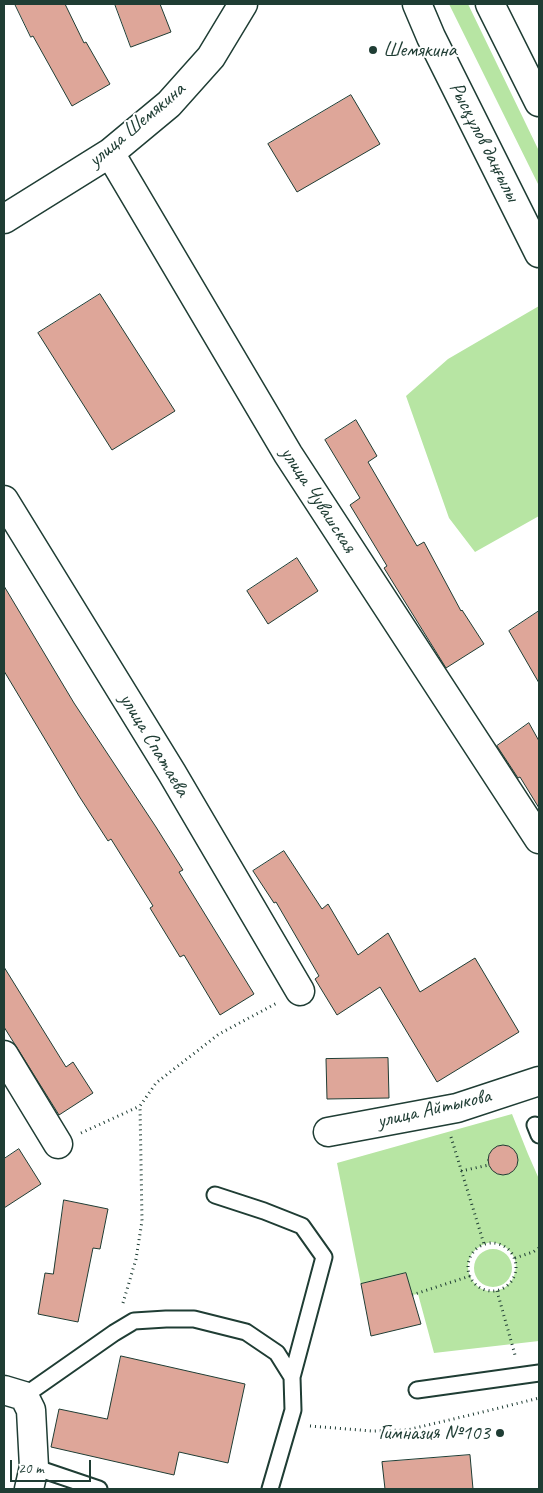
<!DOCTYPE html>
<meta charset="utf-8">
<style>
body{margin:0}
#map{position:relative;width:543px;height:1493px;overflow:hidden;background:#fff;font-family:Caveat,sans-serif}
canvas{display:block}
.frame{position:absolute;inset:0;border:5px solid #1f3d34;pointer-events:none}
.scale{position:absolute;left:10px;top:1460px;width:81px;height:22px;box-sizing:border-box;border:2px solid #1f3d34;border-top:0;padding-left:6px;font-size:15px;line-height:18px;white-space:nowrap;color:#1f3d34;-webkit-text-stroke:4px #fff;paint-order:stroke}
</style>
<div id="map">
<canvas width="543" height="1493"></canvas>
<div class="frame"></div>
<div class="scale">20 m</div>
</div>
<script>
const ctx = document.querySelector('canvas').getContext('2d');
ctx.lineJoin = 'round';
function paint(path, color) { ctx.fillStyle = color; ctx.fill(path, 'evenodd'); }
function stroke(path, color, width, dash) { ctx.strokeStyle = color; ctx.lineWidth = width; ctx.lineCap = dash ? 'butt' : 'round'; ctx.setLineDash(dash || []); ctx.stroke(path); }
function drawText(font, color, halo, rows, align = 'center') {
  ctx.font = font + ' Caveat,sans-serif'; ctx.lineWidth = 4; ctx.setLineDash([]); ctx.textBaseline = 'middle'; ctx.strokeStyle = halo; ctx.fillStyle = color; for (const [text, x, y, turn = 0] of rows) {
    ctx.save(); ctx.translate(x, y); ctx.rotate((+turn || 0) * Math.PI / 180); ctx.textAlign = isNaN(turn) ? turn : align; if (halo) ctx.strokeText(text, 0, 0); ctx.fillText(text, 0, 0); ctx.restore();
  }
}
const green = new Path2D(`
 M449,4H468L539,151V186Z
 M539,306V516L475,552L449,518L406,396L448,359Z
 M512,1114L528,1154L539,1179V1341L434,1353L418,1294L412,1295L406,1273L361,1285L337,1163ZM491,1242C509,1244 522,1260 513,1278C510,1284 505,1288 499,1290C470,1299 451,1252 491,1242Z
 M474 1268a19 19 0 1 1 38 0a19 19 0 1 1-38 0Z`);
const building = new Path2D(`
 M15,4H65L84,43L86,42L110,84L72,106L33,36L31,37Z
 M115,4H160L171,32L131,47Z
 M351,95L380,144L297,192L268,144Z
 M100,294L175,411L112,450L38,333Z
 M356,420L377,456L368,462L417,546L424,542L461,611L462,610L484,644L446,668L384,568L387,566L350,505L360,498L325,440Z
 M297,558L318,591L268,624L247,591Z
 M4,586L74,703L156,827L183,870L179,872L254,994L220,1015L184,955L180,957L150,908L153,906L111,839L108,841L79,796L4,671Z
 M539,611V683L509,631Z
 M529,723L539,741V808L520,777L518,778L497,746Z
 M284,851L322,909L328,904L358,955L388,933L420,992L475,958L519,1032L437,1082L380,987L337,1015L315,979L319,976L276,902L274,903L253,871Z
 M4,967L66,1067L73,1062L93,1093L59,1115L4,1027Z
 M388,1058L389,1098L327,1099L326,1059Z
 M488 1160a15 15 0 1 1 30 0a15 15 0 1 1-30 0Z
 M19,1149L41,1184L4,1208V1159Z
 M64,1200L108,1209L100,1249L93,1248L78,1322L38,1314L45,1273L53,1274Z
 M406,1273L421,1324L371,1336L361,1284Z
 M121,1356L245,1384L228,1463L179,1452L174,1475L51,1447L59,1409L107,1419Z
 M470,1455L473,1489H385L382,1462Z`);
const path = new Path2D(`
 M81,1133L140,1106
 M451,1137L484,1244
 M461,1171L489,1165
 M468 1267a24 24 0 1 1 48 0a24 24 0 1 1-48 0Z
 M515,1258L533,1252L539,1248
 M497,1291L515,1355
 M412,1295L470,1276
 M123,1303L136,1259L142,1221L140,1106L156,1083L219,1034L277,1003
 M310,1426L372,1431L407,1430L491,1410L539,1398`);
const lane = new Path2D(`
 M535,1125L539,1135
 M215,1195L264,1211L302,1226L324,1257L292,1377
 M417,1390L539,1373
 M24,1396L114,1333L134,1321L166,1319H194L246,1332L277,1353L292,1377L293,1410L270,1489
 M34,1467L99,1489`);
const street = new Path2D(`
 M110,153L288,454L539,839
 M4,219L110,153L169,104L211,57L243,4
 M4,500L172,773L300,991
 M4,1055L58,1144
 M328,1132L457,1108L539,1081
 M4,1390L24,1396L31,1410L34,1467L29,1489`);
const primary = new Path2D(`
 M417,4L431,37L539,253
 M490,4L539,102`);
const markers = [
 [373,50,5,"#1f3d34"],
 [500,1433,5,"#1f3d34"]
];
const poiNames = [
 ["Шемякина",383,50],
 ["Гимназия №103",490,1433,"right"]
];
const streetNames = [
 ["улица Шемякина",137,125,-40],
 ["Рысқұлов даңғылы",484,142,63],
 ["улица Чувашская",318,500,57],
 ["улица Спатаева",154,745,59],
 ["улица Айтыкова",434,1109,-13]
];
paint(green, '#b7e5a3');
paint(building, '#dea699');
stroke(building, '#1f3d34', 1);
stroke(lane, '#1f3d34', 19);
stroke(street, '#1f3d34', 31);
stroke(primary, '#1f3d34', 31);
stroke(path, '#1f3d34', 3, [1, 4]);
stroke(lane, '#fff', 15);
stroke(street, '#fff', 28);
stroke(primary, '#fff', 28);
for (const [x, y, r, color] of markers) { const dot = new Path2D(); dot.arc(x, y, r, 0, 2 * Math.PI); ctx.fillStyle = color; ctx.fill(dot); stroke(dot, '#fff', 2); }
drawText('21px', '#1f3d34', '#fff', poiNames, 'left');
drawText('21px', '#1f3d34', '#fff', streetNames);
</script>
